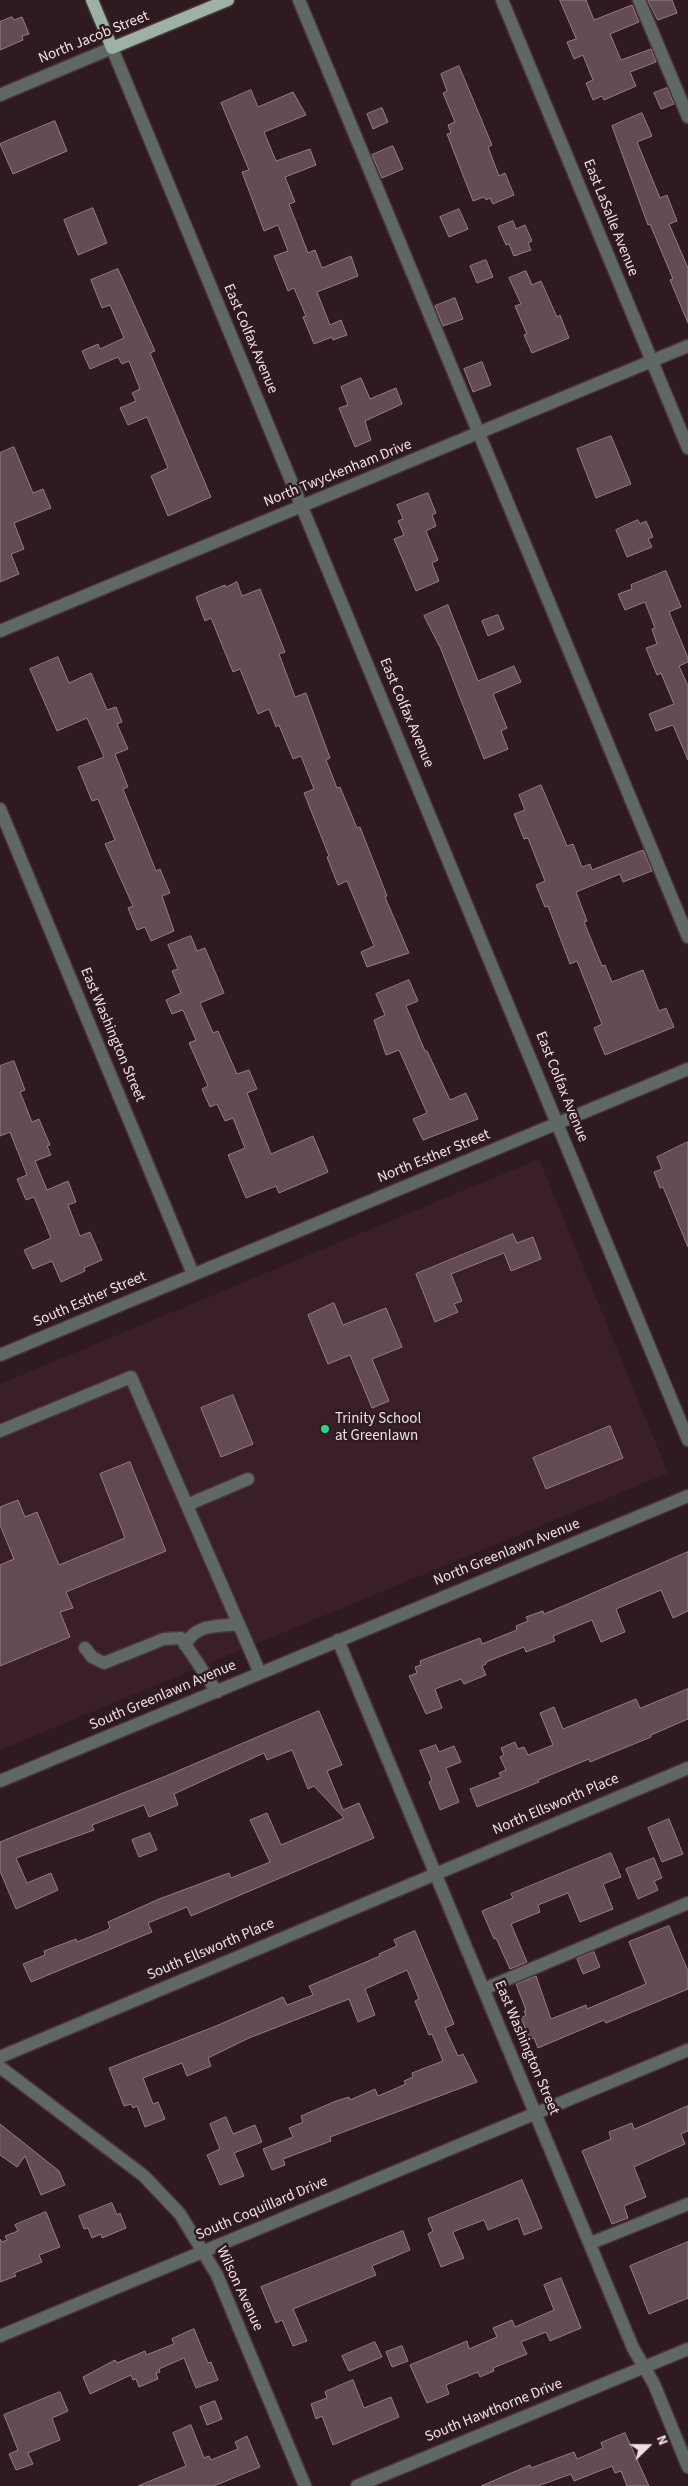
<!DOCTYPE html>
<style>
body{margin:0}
#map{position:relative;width:688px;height:2486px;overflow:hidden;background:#2f1a20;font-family:"Source Sans 3",sans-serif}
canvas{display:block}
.north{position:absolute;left:623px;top:2421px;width:50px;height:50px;-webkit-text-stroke:4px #2f1a20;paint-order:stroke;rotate:68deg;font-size:14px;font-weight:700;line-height:20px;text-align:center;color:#efe0e4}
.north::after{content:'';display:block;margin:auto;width:18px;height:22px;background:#efe0e4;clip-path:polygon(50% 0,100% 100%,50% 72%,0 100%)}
</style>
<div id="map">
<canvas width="688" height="2486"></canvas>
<div class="north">N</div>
</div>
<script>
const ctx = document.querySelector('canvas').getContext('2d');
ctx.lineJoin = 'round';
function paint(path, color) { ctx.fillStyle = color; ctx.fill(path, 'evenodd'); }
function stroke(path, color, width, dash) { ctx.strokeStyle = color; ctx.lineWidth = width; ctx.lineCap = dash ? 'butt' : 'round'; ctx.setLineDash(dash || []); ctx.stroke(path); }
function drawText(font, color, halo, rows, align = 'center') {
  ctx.font = font + ' "Source Sans 3",sans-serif'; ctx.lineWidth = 5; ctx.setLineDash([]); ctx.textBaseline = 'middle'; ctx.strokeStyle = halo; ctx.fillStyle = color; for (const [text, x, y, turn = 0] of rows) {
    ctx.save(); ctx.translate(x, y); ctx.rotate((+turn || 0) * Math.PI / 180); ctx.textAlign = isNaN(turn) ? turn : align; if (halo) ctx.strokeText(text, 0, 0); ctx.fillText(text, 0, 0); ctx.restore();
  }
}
const built = new Path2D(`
 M539,1159L668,1473L0,1750V1384Z`);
const building = new Path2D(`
 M560,0H586L594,20L632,5L639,22L610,34L621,60L651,49L656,62L630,72L636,86L604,100L602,96L593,100L586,83L593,80L583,55L574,59L567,42L576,39Z
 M648,0H672L677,13L658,20Z
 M12,17L14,20L22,17L29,34L22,36L23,40L0,50V22Z
 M459,66L492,145L488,147L499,176L505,173L514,195L493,204L490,198L486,200L484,197L473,201L447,134L451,133L448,125L455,122L443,93L447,91L441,74Z
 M667,88L674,104L661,109L654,93Z
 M251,90L258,107L293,92L306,115L264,132L276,161L310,149L316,165L285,177L295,202L289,204L308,253L315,250L322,268L351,256L358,276L317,292L330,325L341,320L347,335L333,340L332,337L314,344L303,317L306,316L294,288L288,291L274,256L288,251L278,225L264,231L242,172L249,170L221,103Z
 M382,108L388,122L373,129L367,114Z
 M642,113L652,136L637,142L660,198L667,195L677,221L669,224L688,268V323L670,280L673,279L650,224L648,225L612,126Z
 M55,121L67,151L13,174L0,144Z
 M393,146L403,169L382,178L372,155Z
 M93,208L107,243L78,255L64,220Z
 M459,209L468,229L449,237L440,217Z
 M513,221L516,229L525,225L532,241L528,243L531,250L514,256L509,244L506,245L498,227Z
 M486,260L493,277L477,283L470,266Z
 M118,269L155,351L150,353L211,497L168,516L151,476L168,468L147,417L128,425L120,408L136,401L132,393L140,389L129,361L122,364L118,357L90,369L82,351L98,344L100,349L124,338L110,305L102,308L91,280Z
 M526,271L532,285L541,281L557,317L560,315L569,338L532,353L524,335L527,334L515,306L521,304L509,278Z
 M455,298L463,319L443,326L435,306Z
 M482,362L491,385L473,392L464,369Z
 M361,378L370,399L396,388L402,404L365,421L371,440L355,447L339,408L348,405L341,387Z
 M611,436L631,484L596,498L577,449Z
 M14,447L33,493L43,489L51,508L14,523L24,549L11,554L19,574L0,582V453Z
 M428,493L436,513L432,515L436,526L426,531L438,560L432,563L439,581L416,591L394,539L404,535L398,521L403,519L397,505Z
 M638,520L640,524L646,521L653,537L648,539L652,547L627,557L616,530Z
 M666,571L681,607L669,612L688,658V662L679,666L688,686V760L673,725L656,731L649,714L674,704L661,673L657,675L646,648L657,644L652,629L655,628L645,602L625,610L618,594L632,589L631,585Z
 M237,582L242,596L260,589L285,652L279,654L295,697L306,693L330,758L326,760L337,788L340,787L357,828L360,827L387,896L385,897L409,953L367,967L361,952L374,946L347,881L338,885L327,857L329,856L304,793L314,789L301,756L293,759L279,725L276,727L269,709L258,714L240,669L233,672L211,618L205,621L196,597L225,585L226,587Z
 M448,605L478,681L514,666L521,682L493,694L507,728L501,731L508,749L484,759L441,649L424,616Z
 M498,615L504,629L488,636L482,621Z
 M58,657L69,683L91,673L107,710L116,707L122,722L117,724L128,749L115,754L128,787L123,789L156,871L160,869L170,893L162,896L174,931L151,941L145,927L137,930L128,908L133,906L105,844L115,840L98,799L92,801L78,767L104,757L87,718L57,731L30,669Z
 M541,785L567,846L573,844L582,867L590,864L592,870L643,850L652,871L623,882L620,874L576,892L587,921L584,922L602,966L605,965L612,982L643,970L659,1011L666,1008L674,1027L605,1055L594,1028L602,1024L577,961L570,964L548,906L545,907L536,885L545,881L528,838L524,839L514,814L525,810L519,795Z
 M191,936L197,951L205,948L224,993L200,1003L213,1033L218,1031L237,1074L249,1070L257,1089L247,1093L271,1154L313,1136L328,1172L279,1193L276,1186L246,1198L228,1155L245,1148L233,1118L225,1121L217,1104L210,1107L202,1089L208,1086L189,1043L196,1040L183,1010L172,1014L166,1000L181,993L172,971L178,969L168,945Z
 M409,980L418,1001L406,1006L425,1051H427L450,1100L466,1093L478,1119L423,1140L413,1119L427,1113L399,1050L386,1055L374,1020L385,1015L376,994Z
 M14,1061L25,1090L20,1092L32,1122L39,1119L50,1145L47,1146L51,1155L35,1161L47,1190L68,1181L76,1202L68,1205L80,1236L90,1232L102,1260L84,1268L85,1271L61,1282L52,1261L33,1269L24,1250L51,1238L34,1197L26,1200L17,1179L27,1175L10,1132L0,1136V1066Z
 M688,1142V1247L663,1187L660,1188L654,1172L662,1169L657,1157Z
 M513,1234L517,1243L533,1237L541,1259L511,1271L504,1253L451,1274L462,1301L454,1304L458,1312L435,1322L416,1274Z
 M334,1303L343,1325L386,1308L402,1347L372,1359L389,1401L372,1408L350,1355L328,1364L308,1315Z
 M233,1395L253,1444L221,1457L201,1408Z
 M610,1426L623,1458L546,1489L533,1458Z
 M130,1462L166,1551L66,1592L73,1608L60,1612L70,1637L0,1666V1565L14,1559L0,1525V1507L18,1500L25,1517L37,1512L59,1565L125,1538L100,1474Z
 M688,1552V1611L673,1618L661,1590L616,1609L625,1632L601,1642L592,1620L553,1636L555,1641L526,1652L524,1647L486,1662V1664L482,1666L486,1675L464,1684L461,1679L435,1689L442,1708L426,1714L409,1676L417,1673L415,1667L421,1665L420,1661L480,1638L482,1644L517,1630L516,1626L528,1621L526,1617L543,1611L544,1614L570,1603Z
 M688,1689V1719L651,1735V1737L590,1762L589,1759L538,1780L539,1782L477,1807L470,1789L501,1777L499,1773L506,1770L500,1757L504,1755L501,1748L515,1742L518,1749L524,1747L528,1755L553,1745L540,1713L554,1707L563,1729L636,1699L640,1708Z
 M319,1711L342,1765L327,1771L343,1810L359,1803L374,1838L191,1916L187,1907L148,1923L152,1932L31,1982L23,1964L45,1955L44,1951L76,1939L77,1942L107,1930L110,1927L108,1922L159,1899L229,1873L231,1878L270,1862L250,1820L267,1813L281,1845L344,1818L314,1786L308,1789L292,1750L267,1760L264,1753L213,1776L174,1794L178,1805L149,1817L144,1805L92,1825L94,1830L16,1858L27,1883L51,1873L58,1890L16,1909L0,1871V1842L166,1776Z
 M436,1745L439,1752L454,1746L461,1762L446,1768L459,1802L440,1810L429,1782L432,1780L420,1751Z
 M669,1819L683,1854L662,1862L648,1828Z
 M150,1833L157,1850L139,1857L132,1840Z
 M611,1853L621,1877L603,1884L613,1909L580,1922L568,1893L538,1905L540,1912L511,1924L527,1962L510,1969L496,1938L494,1939L482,1911L513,1898L511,1894Z
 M654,1858L662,1878L654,1881L658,1890L638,1899L626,1869Z
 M669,1926L688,1971V1989L606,2023L604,2020L538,2048L534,2038L530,2040L521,2018L526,2015L524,2011L526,2010L516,1984L536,1976L551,2019L586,2005L587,2009L646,1984L629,1942Z
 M415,1931L454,2024L445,2028L458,2056L463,2054L477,2082L330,2137L331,2141L283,2159L285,2165L272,2170L263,2149L293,2137L289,2128L303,2122L301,2116L336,2101L349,2097L350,2100L375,2089L378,2096L406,2084L404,2081L413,2077L412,2073L443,2061L432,2034L429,2035L415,2001L419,1999L407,1970L365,1989L375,2015L358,2022L349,1999L249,2038L208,2058L211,2066L187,2076L182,2063L143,2078L153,2104L158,2102L165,2119L145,2127L137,2106L133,2108L131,2104L124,2106L109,2068L216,2026L283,1997L287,2005L313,1995L309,1986L380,1956L379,1954L397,1946L394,1940Z
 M594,1952L600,1967L583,1974L577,1959Z
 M688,2106V2131L681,2134L685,2144L634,2167L646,2197L624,2206L628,2218L612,2224L582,2151L611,2139L609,2132L632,2123L634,2129Z
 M226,2117L233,2134L255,2125L262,2142L234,2153L244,2176L220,2185L207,2155L220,2149L210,2124Z
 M0,2124L59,2171L65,2185L41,2195L25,2156L17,2167L0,2155Z
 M522,2180L542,2228L524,2235L518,2218L488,2230L484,2220L455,2231L453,2233L464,2258L441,2267L428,2234L433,2231L428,2219Z
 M112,2203L117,2215L120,2213L126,2228L102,2238L101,2234L92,2238L88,2228L84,2229L79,2216Z
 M46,2212L60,2247L39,2255L42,2262L14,2273L16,2276L0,2282V2239L2,2242L7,2240L5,2236L18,2231L15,2225Z
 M403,2231L410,2250L372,2266L376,2275L293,2309L307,2341L293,2346L282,2320L276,2323L261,2287Z
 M688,2242V2298L649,2314L630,2266Z
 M561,2278L581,2328L550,2341L546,2332L521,2342L527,2354L493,2368L494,2371L480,2377L478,2372L446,2385L449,2394L427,2403L410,2365L467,2341L469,2349L497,2337L493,2328L512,2320L515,2327L554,2310L544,2285Z
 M194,2329L208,2363L211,2362L218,2380L196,2388L184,2358L159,2369L160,2372L156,2373L158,2379L139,2387L136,2379L133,2380L131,2375L90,2394L83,2377L115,2360L117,2363L145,2351L146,2355L174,2344L172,2339Z
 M375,2342L382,2357L349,2371L342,2356Z
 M402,2346L408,2361L392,2367L386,2352Z
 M353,2380L364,2408L391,2397L399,2417L333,2445L322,2416L316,2419L311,2404L327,2398L325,2392Z
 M60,2392L68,2411L52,2418L60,2440L28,2453L33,2464L16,2470L9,2454L18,2450L4,2415Z
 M215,2401L222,2419L207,2425L200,2407Z
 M191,2425L204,2458L209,2456L211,2460L238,2449L235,2442L247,2436L260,2467L214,2486H138L186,2466L173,2433Z
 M625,2433L649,2486H627L621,2471L615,2473L612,2466L574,2481L571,2474L538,2486H481L530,2465L531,2468L574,2452L577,2459L603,2448L601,2443Z`);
const minor = new Path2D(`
 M299,0L688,937
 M502,0L688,448
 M639,0L688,117
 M0,95L112,48L688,1440
 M0,631L688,346
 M0,809L193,1274
 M0,1355L688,1069
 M0,1431L131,1377L260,1673
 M187,1505L248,1479
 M338,1640L633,2348L654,2384L688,2467
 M185,1645C197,1623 216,1627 239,1624
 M85,1648L92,1657L104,1663L164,1639L181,1638L217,1692
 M0,1781L688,1496
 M484,1989L688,1903
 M0,2057L688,1768
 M0,2067L144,2176L180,2214L217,2275L305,2486
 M591,2243L688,2204
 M0,2336L688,2050
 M357,2486L688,2349`);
const major = new Path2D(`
 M92,0L112,48L228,0`);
const markers = [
 [325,1429,5,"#25d886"]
];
const streetNames = [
 ["North Jacob Street",94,38,-22],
 ["East LaSalle Avenue",610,218,68],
 ["East Colfax Avenue",250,339,67],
 ["North Twyckenham Drive",338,474,-22],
 ["East Colfax Avenue",406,713,67],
 ["East Washington Street",112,1035,67],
 ["East Colfax Avenue",561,1087,68],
 ["North Esther Street",434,1157,-22],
 ["South Esther Street",90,1300,-23],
 ["North Greenlawn Avenue",507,1553,-22],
 ["South Greenlawn Avenue",163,1696,-23],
 ["North Ellsworth Place",556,1805,-23],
 ["South Ellsworth Place",211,1950,-23],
 ["East Washington Street",526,2048,67],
 ["South Coquillard Drive",262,2209,-23],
 ["Wilson Avenue",239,2289,65],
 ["South Hawthorne Drive",494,2411,-22]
];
const poiNames = [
 ["Trinity School",335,1420],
 ["at Greenlawn",335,1437]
];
paint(built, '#3b1f28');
paint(building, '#644c53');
stroke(building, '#977c84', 1);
stroke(minor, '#4a363b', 15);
stroke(major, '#4a363b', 15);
stroke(minor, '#5f6862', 12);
stroke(major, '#9db1a4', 12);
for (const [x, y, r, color] of markers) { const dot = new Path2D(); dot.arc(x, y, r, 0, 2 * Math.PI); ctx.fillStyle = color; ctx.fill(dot); stroke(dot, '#2f1a20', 2); }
drawText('15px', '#efe0e4', '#2f1a20', streetNames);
drawText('15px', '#efe0e4', '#2f1a20', poiNames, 'left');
</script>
